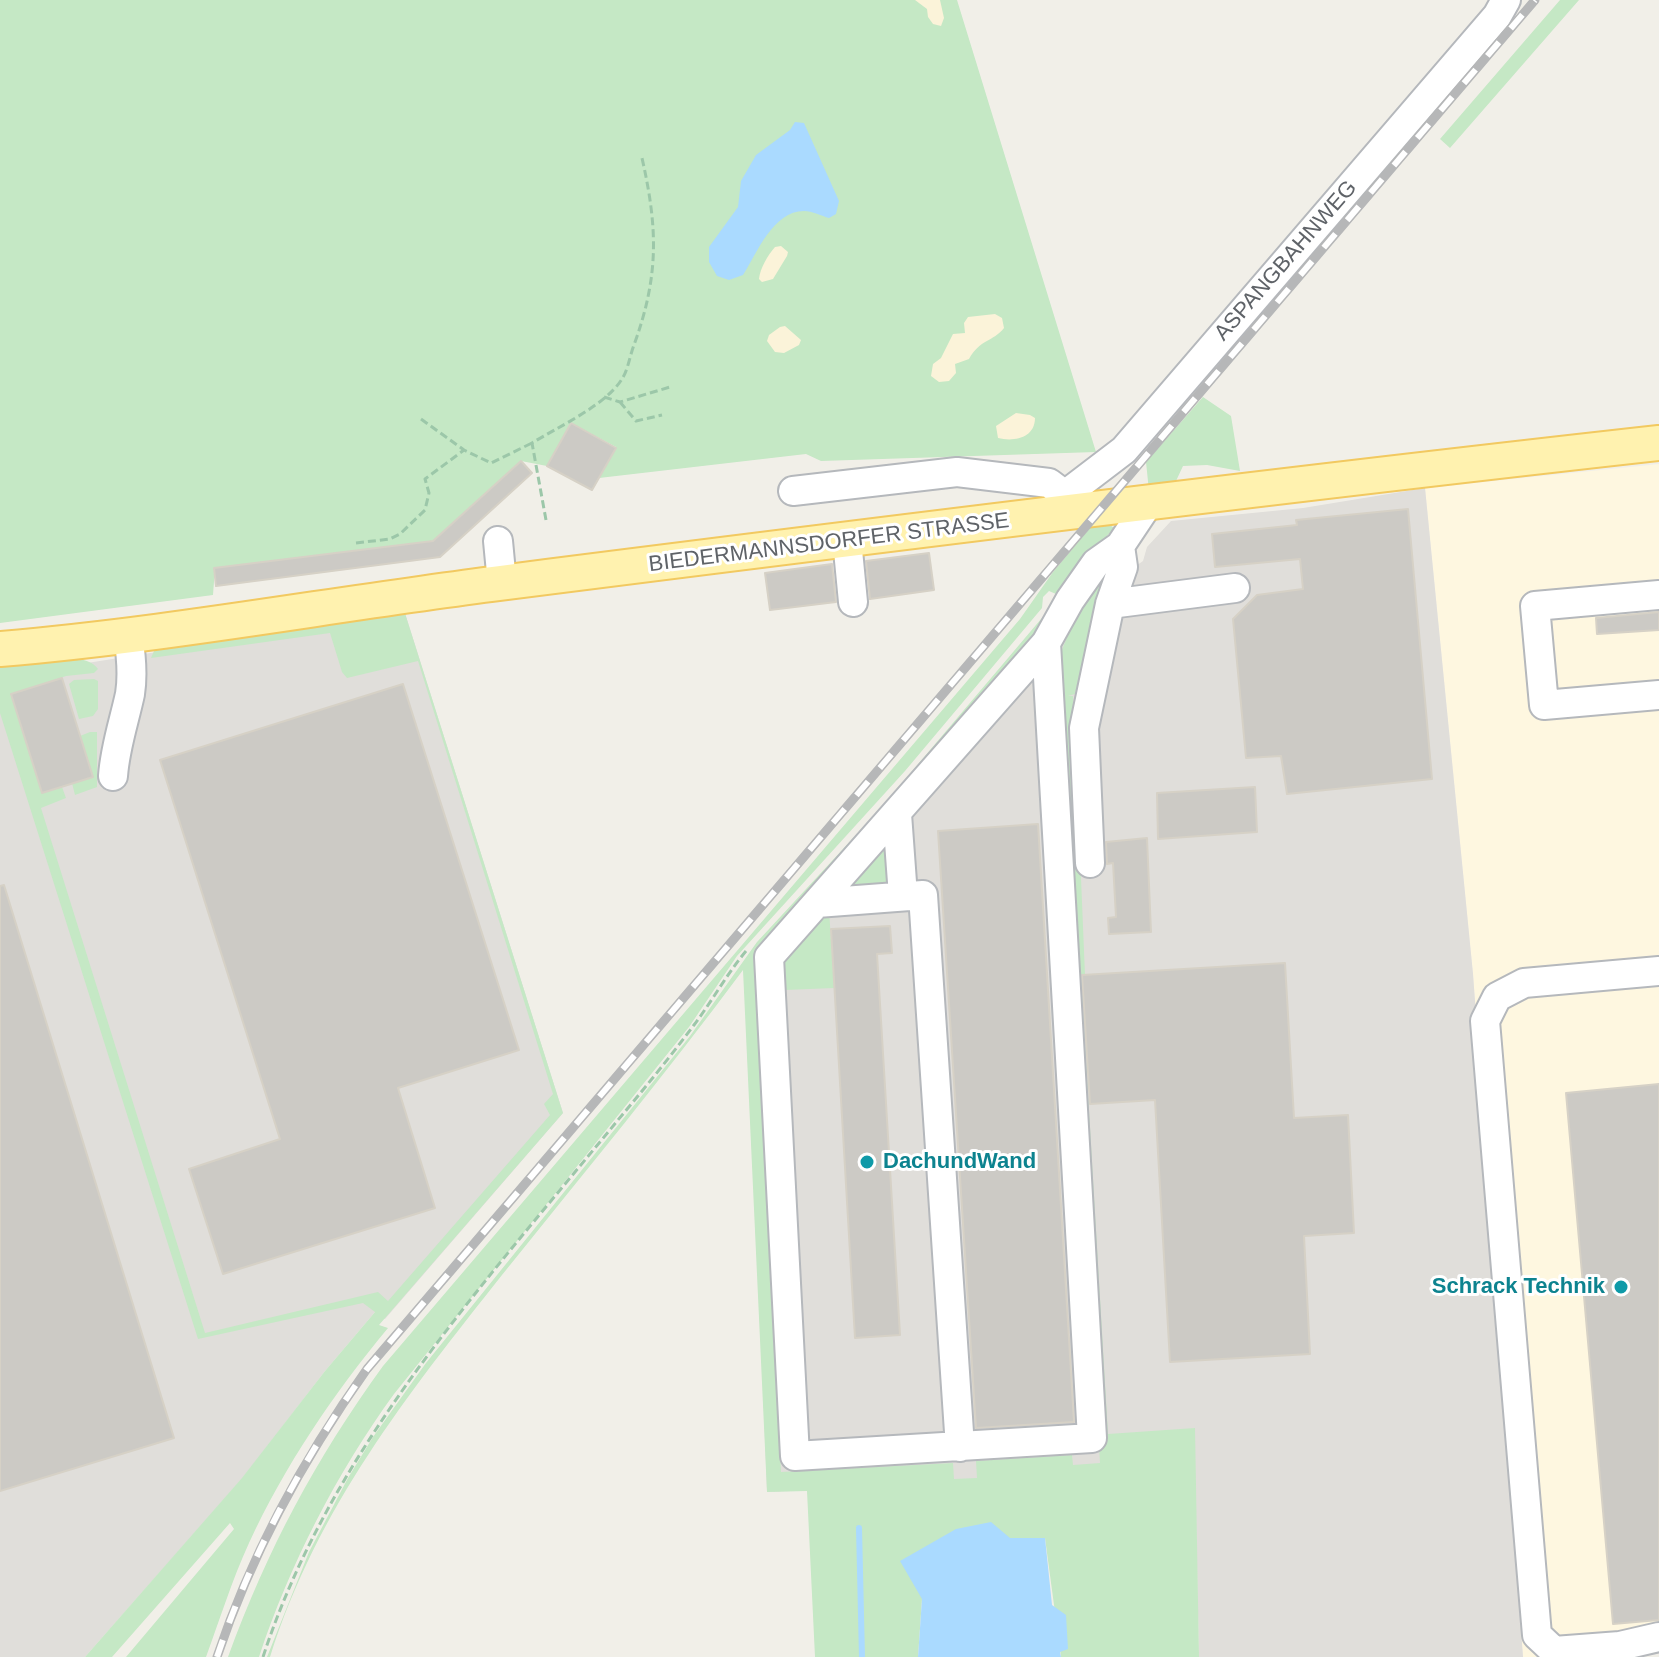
<!DOCTYPE html>
<style>
body{margin:0}
canvas{display:block;background:#f1efe8}
</style>
<canvas width="1659" height="1657"></canvas>
<script>
const ctx = document.querySelector('canvas').getContext('2d');
ctx.lineJoin = 'round';
function paint(path, color) { ctx.fillStyle = color; ctx.fill(path, 'evenodd'); }
function stroke(path, color, width, dash) { ctx.strokeStyle = color; ctx.lineWidth = width; ctx.lineCap = dash ? 'butt' : 'round'; ctx.setLineDash(dash || []); ctx.stroke(path); }
function drawText(font, color, halo, rows, align = 'center') {
  ctx.font = font + ' Helvetica,sans-serif'; ctx.lineWidth = 6; ctx.setLineDash([]); ctx.textBaseline = 'middle'; ctx.strokeStyle = halo; ctx.fillStyle = color; for (const [text, x, y, turn = 0] of rows) {
    ctx.save(); ctx.translate(x, y); ctx.rotate((+turn || 0) * Math.PI / 180); ctx.textAlign = isNaN(turn) ? turn : align; if (halo) ctx.strokeText(text, 0, 0); ctx.fillText(text, 0, 0); ctx.restore();
  }
}
const commercial = new Path2D(`
 M1659,464V1644L1634,1657H1523L1473,974L1425,488Z`);
const industrial = new Path2D(`
 M1425,488L1473,974L1523,1657H1199L1194,1428L1110,1478L767,1492L747,960L800,904L1047,616L1084,630L1097,593L1143,561L1147,547L1171,521L1303,508Z
 M405,613L563,1113L385,1319L375,1312L325,1371L242,1479L85,1657H0V670L87,663Z`);
const green = new Path2D(`
 M0,0H957L1096,452L821,461L806,454L599,478L616,447L571,423L547,466L521,461L433,541L215,568L213,595L0,623Z
 M1560,0H1579L1450,148L1440,139Z
 M1203,397L1231,416L1240,471L1207,465L1183,466L1176,481L1149,491L1146,462Z
 M1095,522H1106L1114,528L1056,594L1049,591L1043,597L1042,608L905,771L737,956L689,1027L394,1394C336,1474 290,1564 259,1657H228C268,1548 315,1460 383,1366L1020,619L1053,572Z
 M1100,577L1107,585L1089,633L1075,694L1068,696H1073L1074,708L1085,975H1081L1108,1434L1195,1428L1199,1657H1061L1045,1538L922,1599L918,1657H815L807,1491L767,1492L743,970C666,1074 583,1174 502,1275C407,1395 317,1508 270,1657H267L309,1552L348,1478L373,1437L426,1363L690,1036L757,942L880,809L1047,612L1052,616L758,957L781,1472L953,1463L954,1479L977,1478L976,1461L1072,1455L1073,1465L1100,1463L1055,670C1065,637 1081,606 1100,577Z
 M403,607L563,1113L379,1325L388,1328C334,1393 285,1465 249,1543C232,1580 220,1619 206,1657H126L234,1529L230,1523L112,1657H85L242,1478L325,1371L375,1312L363,1303L198,1339L0,713V661C24,660 84,649 98,669L94,673L66,676L11,695L42,793L62,787L66,798L41,808L205,1333L378,1292L388,1301L550,1115L544,1104L553,1094L418,661L347,678L342,672L330,633L151,658L154,651L163,647Z
 M74,680L94,679L98,681V709L93,716L79,719L69,684Z
 M90,732H97V787L75,795L72,783L80,736Z
 M885,845L888,890L842,892Z
 M829,909L834,988L785,990L783,950Z`);
const sand = new Path2D(`
 M915,0H940L944,18L941,26L933,24L928,17L927,9Z
 M781,246L788,252L787,256L773,279L762,282L759,279C760,268 768,255 775,247Z
 M995,314L1002,318L1004,328C993,342 980,339 969,359L955,364L956,373L949,381L939,382L931,376L933,364L941,358L953,334L965,333L964,323L968,317Z
 M785,326L801,340L799,345L784,353L775,352L767,341L769,335L780,327Z
 M1016,413L1030,415L1035,418C1035,438 1014,442 998,438L996,426Z`);
const water = new Path2D(`
 M795,122L804,123L839,201L836,214L829,218C822,216 812,211 804,211C773,211 757,253 743,275L729,280L717,276L709,262V247L738,207L741,181L756,155L790,130Z
 M991,1522L1010,1538H1045L1052,1605L1066,1615L1068,1649L1060,1652L1061,1657H918L922,1599L900,1561L956,1529Z`);
const stream = new Path2D(`
 M859,1528L862,1657`);
const building = new Path2D(`
 M571,423L616,448L592,490L547,466Z
 M521,461L532,473L440,557L216,586L214,568L433,541Z
 M1408,509L1432,779L1287,794L1281,756L1246,758L1233,619L1257,595L1303,589L1300,559L1215,567L1212,534L1297,525L1296,520Z
 M929,553L934,590L870,599L866,561Z
 M832,564L836,602L770,610L765,573Z
 M1659,612V630L1597,634L1596,618Z
 M62,678L93,777L42,793L11,694Z
 M403,684L519,1050L398,1088L435,1208L223,1274L189,1169L280,1139L160,760Z
 M1255,787L1257,832L1158,839L1157,793Z
 M1038,824L1074,1422L976,1428L938,831Z
 M1147,838L1151,932L1109,934L1108,918L1116,917L1113,863L1107,864L1106,842Z
 M4,885L174,1438L0,1491V886Z
 M890,926L892,953L877,954L900,1335L855,1338L831,929Z
 M1285,963L1294,1118L1348,1115L1354,1233L1304,1236L1310,1354L1170,1362L1155,1100L1090,1104L1082,975Z
 M1659,1084V1620L1613,1624L1566,1093Z`);
const path = new Path2D(`
 M604,397L620,402L670,387
 M620,402L636,421L662,415
 M421,419L464,450L491,463L532,443
 M546,520L532,443C558,427 606,405 622,379C628,370 630,355 634,345C659,276 658,229 642,158
 M356,543L390,539L400,534L425,510L429,493L425,479L464,450
 M263,1657C331,1449 482,1286 618,1120C644,1089 670,1057 694,1025C712,1001 727,974 746,951`);
const minor = new Path2D(`
 M793,491L957,472L1049,483L1065,495
 M1067,513L1065,495L1124,450L1497,16L1506,0
 M847,540L853,602
 M498,541L502,583
 M1659,595L1535,606L1544,705L1659,695
 M1110,604L1235,588
 M1046,643L1092,1438L795,1456L769,957L1046,643L1070,600L1096,563L1120,546L1148,504
 M113,776C115,747 124,722 130,694C133,675 131,654 128,636
 M897,814L903,896
 M1090,863L1084,728L1110,604L1123,567L1120,546
 M817,903L923,895L960,1447
 M1659,971L1524,983L1497,997L1485,1021L1537,1635L1554,1651L1620,1646L1659,1637`);
const major = new Path2D(`
 M0,649C168,635 333,604 500,583C886,534 1272,486 1659,443`);
const rail = new Path2D(`
 M217,1657C252,1552 303,1459 367,1369L1535,0`);
const markers = [
 [867,1162,8,"#0f9aa8"],
 [1621,1287,8,"#0f9aa8"]
];
const streetNames = [
 ["ASPANGBAHNWEG",1286,261,-49],
 ["BIEDERMANNSDORFER STRASSE",829,543,-7]
];
const cultureNames = [
 ["DachundWand",883,1162],
 ["Schrack Technik",1605,1287,"right"]
];
paint(commercial, '#fef7e0');
paint(industrial, '#e0deda');
paint(green, '#c5e8c5');
paint(sand, '#fbf3d9');
paint(water, '#aadaff');
stroke(stream, '#aadaff', 6);
paint(building, '#cccac5');
stroke(building, '#d6d1c6', 2);
stroke(minor, '#b5b8bc', 32);
stroke(major, '#f2c960', 38);
stroke(path, '#9cc7a9', 3, [8, 4]);
stroke(minor, '#fff', 28);
stroke(major, '#fff2af', 34);
stroke(rail, '#b6b7b8', 9);
stroke(rail, '#fff', 6, [18]);
for (const [x, y, r, color] of markers) { const dot = new Path2D(); dot.arc(x, y, r, 0, 2 * Math.PI); ctx.fillStyle = color; ctx.fill(dot); stroke(dot, '#fff', 3); }
drawText('22px', '#5f6368', '#fff', streetNames);
drawText('bold 22px', '#0d838f', '#fff', cultureNames, 'left');
</script>
